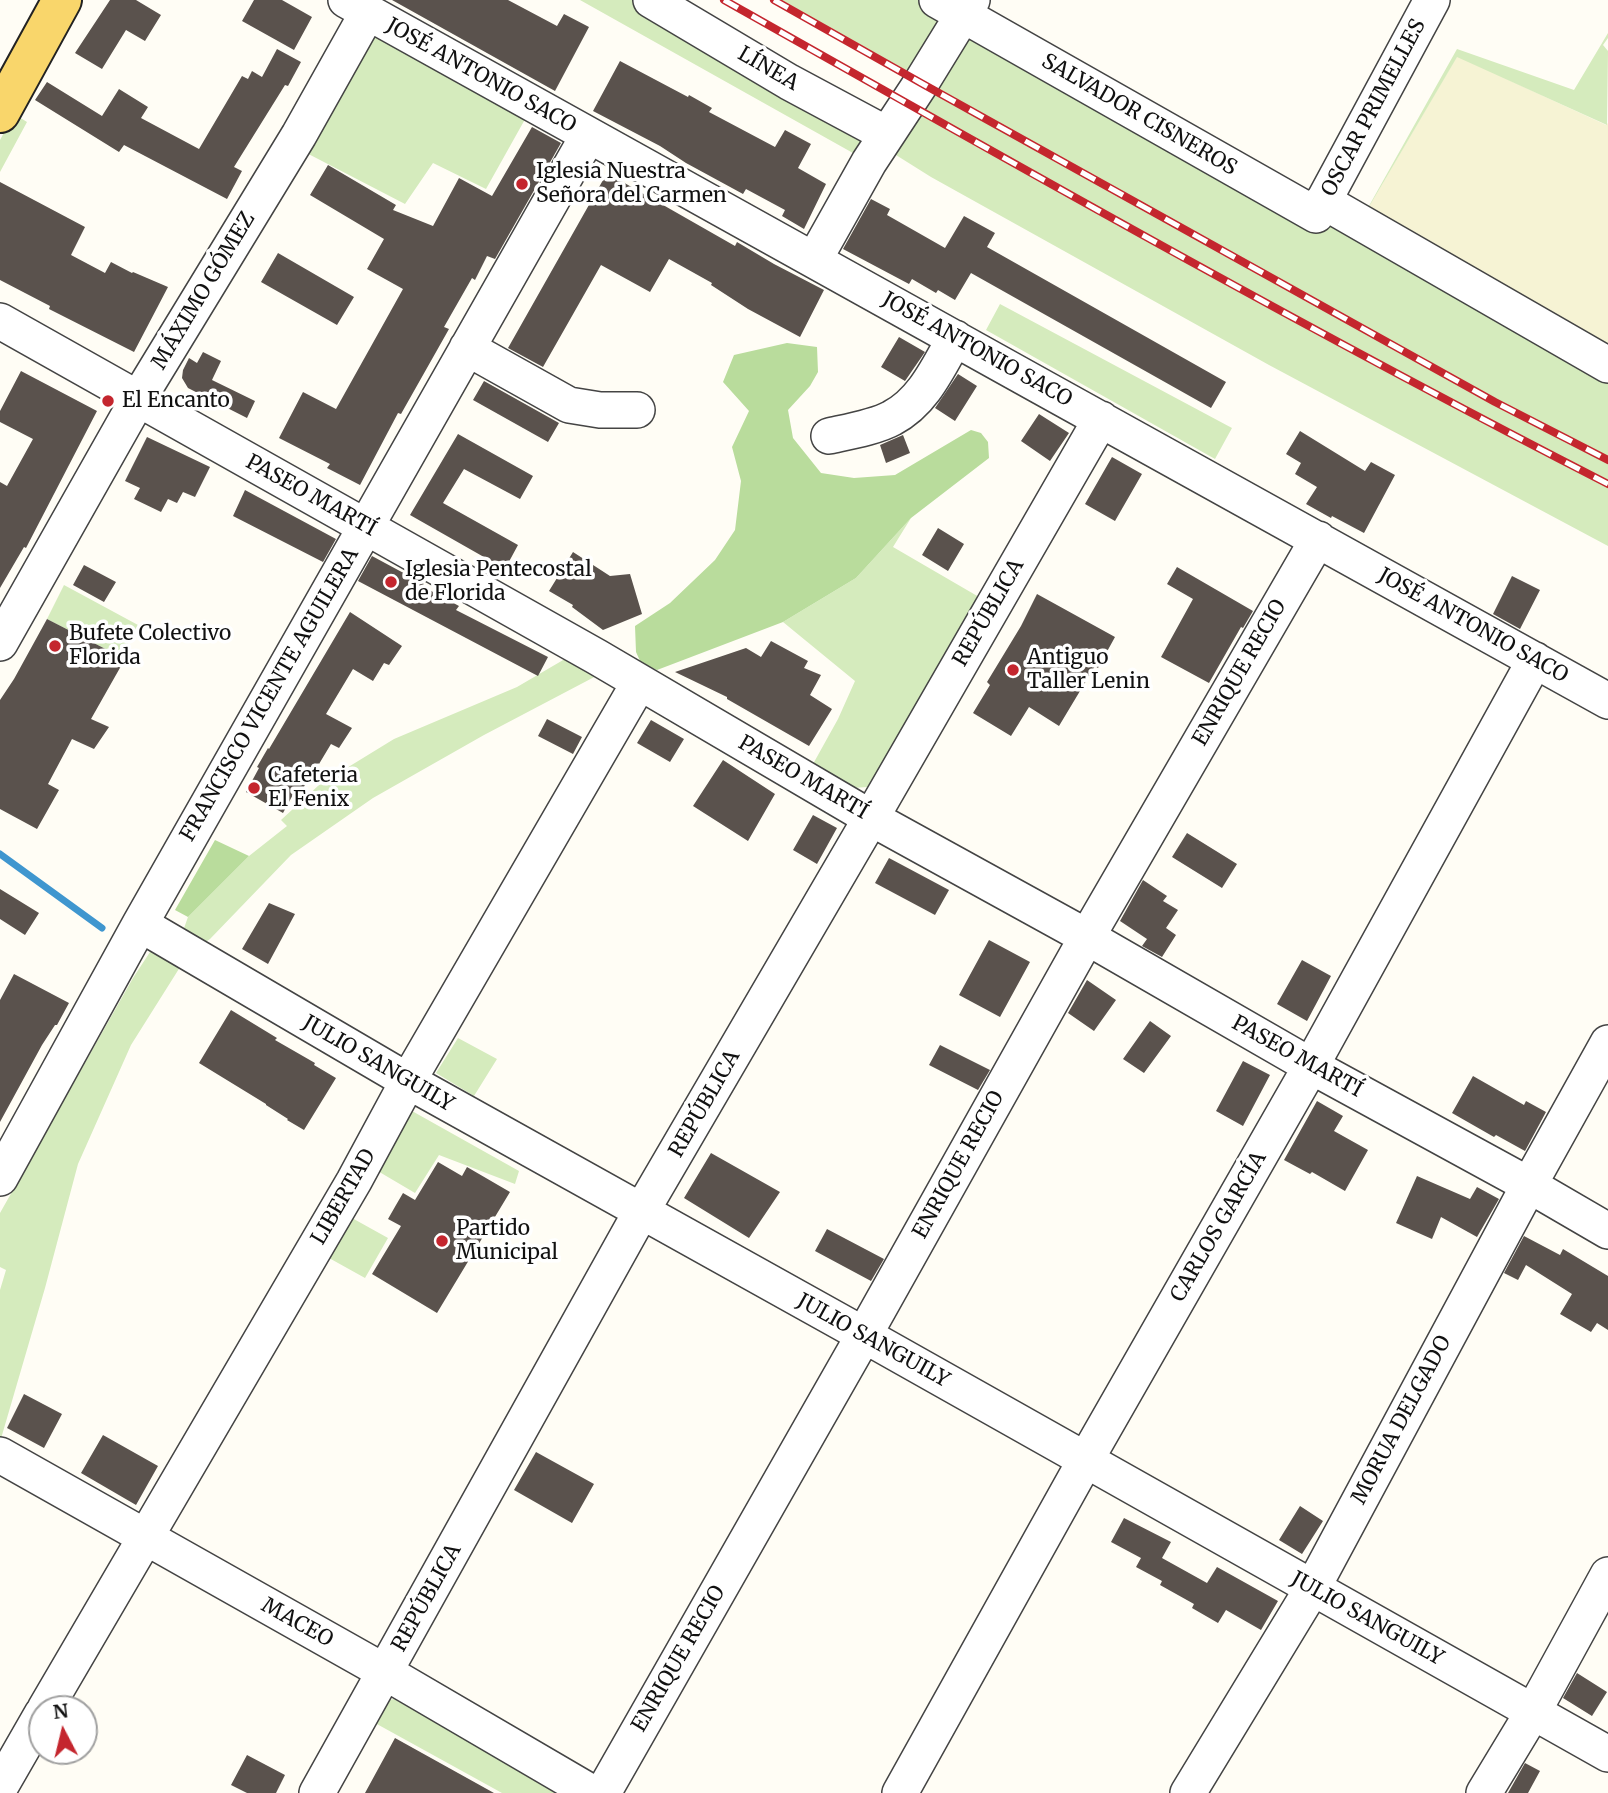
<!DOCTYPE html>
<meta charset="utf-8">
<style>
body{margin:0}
#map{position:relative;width:1608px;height:1793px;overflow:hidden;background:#fffdf5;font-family:Merriweather,serif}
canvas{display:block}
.north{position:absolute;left:28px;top:1695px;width:70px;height:70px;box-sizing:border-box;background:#fff;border:2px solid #a0a0a0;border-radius:50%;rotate:353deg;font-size:19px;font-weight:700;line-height:28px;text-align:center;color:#111}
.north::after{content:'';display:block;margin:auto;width:24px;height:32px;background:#c4262e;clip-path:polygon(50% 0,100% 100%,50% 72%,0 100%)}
</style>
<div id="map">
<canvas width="1608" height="1793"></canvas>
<div class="north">N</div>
</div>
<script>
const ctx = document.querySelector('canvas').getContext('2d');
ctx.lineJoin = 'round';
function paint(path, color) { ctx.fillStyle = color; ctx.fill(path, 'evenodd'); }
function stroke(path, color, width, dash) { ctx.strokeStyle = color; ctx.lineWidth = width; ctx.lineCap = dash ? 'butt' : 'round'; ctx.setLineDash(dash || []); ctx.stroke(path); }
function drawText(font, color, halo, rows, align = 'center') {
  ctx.font = font + ' Merriweather,serif'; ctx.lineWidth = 7; ctx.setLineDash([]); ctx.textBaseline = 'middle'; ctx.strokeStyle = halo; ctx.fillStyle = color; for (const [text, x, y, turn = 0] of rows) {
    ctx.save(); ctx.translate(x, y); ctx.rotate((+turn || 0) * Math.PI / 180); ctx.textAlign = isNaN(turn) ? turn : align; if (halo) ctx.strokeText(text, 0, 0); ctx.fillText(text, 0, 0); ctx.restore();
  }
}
const farmland = new Path2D(`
 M1457,56L1606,125L1608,123V365L1356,229Z`);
const green = new Path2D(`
 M580,0H682L893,120L920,83L814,26L771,0H937L1356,229L1457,49L1574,90L1608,33V38L1603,45L1608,51L1607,125L1457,57L1356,229L1608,365V546L1269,365L931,177L880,145L869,162Z
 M368,12L533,105L486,189L433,163L405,204L293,146Z
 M14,114L27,122L0,172V140Z
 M1000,304L1232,428L1215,459L986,330Z
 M911,518L893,547L979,597L874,781L867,787L853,788L813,764L838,719L855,681L783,622L856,578Z
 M64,585L138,625L121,657L47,619Z
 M570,656L600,674L484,735L373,798L291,855L210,939L201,945L183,931L188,917L249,856L287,826L281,820L319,785L394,739L517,687Z
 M152,949L182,964L131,1045L78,1164L45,1288L0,1442V1290L6,1270L0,1267V1213L133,978Z
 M458,1038L497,1059L474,1096L436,1073Z
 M412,1111L519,1171L515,1184L439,1155L415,1193L376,1170Z
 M352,1218L388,1238L365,1278L329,1258Z
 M394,1699L564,1793H502L375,1723L388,1700Z`);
const forest = new Path2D(`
 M787,343L817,347L818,372L810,386L788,410L793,438L821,473L854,478L895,475L971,430L981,433L988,442L989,458L911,518L856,578L783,622L657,670L641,663L636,652L635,626L670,603L715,560L735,530L741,481L732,447L749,411L723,382L734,355Z
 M215,840L249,856L188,917L175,910Z`);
const stream = new Path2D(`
 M0,854L102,928`);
const building = new Path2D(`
 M110,0H136L161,15L145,41L126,30L102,69L75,53Z
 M254,0H282L312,17L294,50L242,21Z
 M392,0H508L557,26L564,14L589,27L555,91Z
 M277,49L301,62L288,86L285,85L234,167L242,171L227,199L124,145L119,152L35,100L47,82L102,116L119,89L148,107L141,118L199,149L242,76L248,79L252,71L262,77Z
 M620,61L688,97L689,95L712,108L709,112L775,147L785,130L811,144L798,168L826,184L804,229L782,216L785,210L746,189L743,194L686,163L660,146L593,111Z
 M532,127L561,143L495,259L487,256L475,280L472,278L444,327L449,329L401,414L398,413L360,485L327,468L330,464L279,438L303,392L336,409L403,289L367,269L384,239L310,195L328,165L396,205L393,210L433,226L459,178L492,196Z
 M607,173L735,246L737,242L774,264L824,290L800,337L748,309L711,285L712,283L669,259L650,292L601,265L543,367L508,348Z
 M0,182L85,227L71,255L105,273L111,262L132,273L133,272L168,287L134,352L49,309L50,306L0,280Z
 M871,199L890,209L887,215L945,248L964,216L995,233L987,247L1226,382L1211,408L971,273L955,300L938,290L936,293L912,279L909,284L843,249Z
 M278,253L354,297L337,325L261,282Z
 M899,337L925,352L905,381L881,367Z
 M203,352L221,361L212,380L255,401L247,418L188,388L182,378L183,370L189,358L197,363Z
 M21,371L97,411L26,548L24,547L0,588V482L7,486L33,439L0,422V411Z
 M958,374L977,386L955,421L935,408Z
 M484,381L559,423L548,442L473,400Z
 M1039,414L1069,433L1050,461L1021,441Z
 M1300,431L1365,471L1371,462L1395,475L1364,533L1332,516L1331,518L1306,504L1317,487L1295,474L1301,463L1286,454Z
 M458,434L533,476L520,499L464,469L443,503L518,545L505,569L410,515Z
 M903,435L910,453L886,463L880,445Z
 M147,437L210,467L195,497L183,492L177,503L168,499L161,512L134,499L140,488L125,481Z
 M1112,457L1142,474L1115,521L1085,504Z
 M245,490L336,539L323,562L233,516Z
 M938,528L964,544L948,571L922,555Z
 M573,552L610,576L630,574L642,614L603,630L572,607L573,605L549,591Z
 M372,556L424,584L422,586L459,606L456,610L548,657L538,676L358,581Z
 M84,565L116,582L104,602L73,585Z
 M1177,567L1253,611L1243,628L1241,627L1209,683L1161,657L1193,599L1167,584Z
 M1512,576L1540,590L1520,629L1493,614Z
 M1037,594L1115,637L1098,668L1095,666L1059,726L1029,707L1011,736L973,713L990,685L987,682L1021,626Z
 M350,612L402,646L389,665L384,663L373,681L353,669L326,714L352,728L339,748L331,744L319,764L318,763L301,792L296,789L283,813L246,792L259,768L257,767L268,748L269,749Z
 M47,619L125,659L91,719L109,727L94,749L72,739L48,784L59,790L37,829L0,809V700L14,679Z
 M771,641L808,661L804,668L821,675L810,695L832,709L809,746L727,699V697L675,672L746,648L761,657Z
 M547,719L582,737L573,754L538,736Z
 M651,720L684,739L670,762L637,743Z
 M723,760L775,794L748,841L693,806Z
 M813,815L837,828L817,864L793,850Z
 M1187,833L1237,864L1222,888L1172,857Z
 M889,858L949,890L935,915L875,883Z
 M1143,880L1167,896L1163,901L1178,910L1166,928L1176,935L1162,957L1142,946L1147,939L1120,921Z
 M0,889L39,913L25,935L0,919Z
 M269,903L295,914L268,964L242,949Z
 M989,940L1030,962L1000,1017L959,995Z
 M1302,960L1331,976L1307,1021L1277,1004Z
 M14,974L69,1003L57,1025H55L42,1045L0,1122V1000Z
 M1087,980L1116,1000L1094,1031L1068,1013Z
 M231,1010L277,1038L275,1040L315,1063L314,1065L336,1078L304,1130L287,1120L288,1119L266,1105V1104L199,1063Z
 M1150,1021L1171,1036L1144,1073L1123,1059Z
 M940,1045L990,1070L978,1090L929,1065Z
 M1243,1061L1270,1075L1243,1126L1216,1111Z
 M1473,1076L1524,1105L1526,1101L1546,1112L1525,1151L1496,1135L1494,1137L1452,1113Z
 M1317,1101L1343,1116L1334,1131L1368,1150L1345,1191L1312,1172L1310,1174L1284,1160Z
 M711,1153L780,1192L749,1238L684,1198Z
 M438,1162L462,1176L467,1167L510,1192L437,1313L372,1274L401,1226L388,1219L396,1205L403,1193L415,1200Z
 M1417,1176L1470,1199L1477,1187L1499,1199L1477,1237L1441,1217L1432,1239L1396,1223Z
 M827,1229L884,1259L871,1281L815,1251Z
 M1524,1236L1560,1255L1563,1249L1608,1276V1330L1597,1323L1591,1332L1560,1314L1572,1294L1526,1265L1518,1280L1504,1273Z
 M24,1394L62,1414L44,1448L7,1428Z
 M103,1435L158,1466L136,1505L81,1473Z
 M536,1452L594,1484L572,1523L514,1490Z
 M1300,1506L1323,1521L1302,1554L1279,1540Z
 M1124,1518L1171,1542L1162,1558L1207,1583L1217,1567L1278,1601L1261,1630L1226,1610L1218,1623L1192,1608L1194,1604L1160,1585L1162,1581L1136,1567L1141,1558L1111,1542Z
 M1577,1673L1607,1692L1592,1716L1563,1698Z
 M395,1738L494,1793H365Z
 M247,1755L285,1775L276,1793H247L231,1785Z
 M1525,1763L1540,1771L1528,1793H1508Z`);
const minor = new Path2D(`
 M346,0C765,235 1188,467 1608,701
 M651,0L789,82L886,134
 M937,0L1316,215L1432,0
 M1323,201L1608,365
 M814,260L869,162L921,83L972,0
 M0,321L597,657L871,818L1087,937L1311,1066L1529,1185L1608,1231
 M467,348L569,405L600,410H637
 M829,436C847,432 876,427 892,418C923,402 938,368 955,338
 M0,643L138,399L299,135L368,12
 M140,924L408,1081L864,1335L1608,1754
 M0,1178L140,924L588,136
 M0,1455L385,1672L592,1793
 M45,1709L354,1181L408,1081L639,683
 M0,1787L42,1714
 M317,1793L641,1212L871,818L1101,419
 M603,1793L864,1335L1087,937L1318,539
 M900,1793L1085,1461L1311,1066L1535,660
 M1188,1793L1312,1589L1529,1185L1608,1043
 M1484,1793L1533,1712L1608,1575`);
const major = new Path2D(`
 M0,113L62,0`);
const rail = new Path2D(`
 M724,0C1016,165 1309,331 1608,484
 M774,0L921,83L1495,402L1608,460`);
const markers = [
 [522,184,7,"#c4262e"],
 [108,401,7,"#c4262e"],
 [391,582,7,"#c4262e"],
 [55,646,7,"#c4262e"],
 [1013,670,7,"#c4262e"],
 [254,788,7,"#c4262e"],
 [442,1241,7,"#c4262e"]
];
const streetNames = [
 ["LÍNEA",768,69,30],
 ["JOSÉ ANTONIO SACO",481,76,29],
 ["OSCAR PRIMELLES",1374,108,-62],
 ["SALVADOR CISNEROS",1139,115,30],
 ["MÁXIMO GÓMEZ",204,291,-59],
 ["JOSÉ ANTONIO SACO",977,350,29],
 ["PASEO MARTÍ",311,496,29],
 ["REPÚBLICA",989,613,-60],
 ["JOSÉ ANTONIO SACO",1473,626,29],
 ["ENRIQUE RECIO",1240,673,-60],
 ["FRANCISCO VICENTE AGUILERA",270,695,-60],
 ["PASEO MARTÍ",803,778,30],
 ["PASEO MARTÍ",1297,1057,29],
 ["JULIO SANGUILY",378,1064,30],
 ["REPÚBLICA",705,1104,-60],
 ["ENRIQUE RECIO",959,1165,-61],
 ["LIBERTAD",344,1197,-60],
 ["CARLOS GARCÍA",1219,1227,-60],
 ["JULIO SANGUILY",873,1341,29],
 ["MORUA DELGADO",1402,1420,-62],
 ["REPÚBLICA",427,1598,-61],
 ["JULIO SANGUILY",1367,1619,29],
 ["MACEO",297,1623,29],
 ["ENRIQUE RECIO",679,1659,-60]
];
const poiNames = [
 ["Iglesia Nuestra",536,172],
 ["Señora del Carmen",536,196],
 ["El Encanto",122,401],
 ["Iglesia Pentecostal",405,570],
 ["de Florida",405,594],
 ["Bufete Colectivo",69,634],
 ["Florida",69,658],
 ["Antiguo",1027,658],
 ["Taller Lenin",1027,682],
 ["Cafeteria",268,776],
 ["El Fenix",268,800],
 ["Partido",456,1229],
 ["Municipal",456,1253]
];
paint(farmland, '#f6f3d4');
paint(green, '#d5ebbd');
paint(forest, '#b9dc9c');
stroke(stream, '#3f96cf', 7);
paint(building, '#5a524d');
stroke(minor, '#444', 38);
stroke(major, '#222', 42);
stroke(minor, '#fff', 35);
stroke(major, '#f9d66b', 38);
stroke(rail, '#c4262e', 8);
stroke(rail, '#fff', 5, [16]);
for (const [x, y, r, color] of markers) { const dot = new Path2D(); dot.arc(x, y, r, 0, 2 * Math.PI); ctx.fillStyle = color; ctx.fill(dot); stroke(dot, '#fff', 2.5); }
drawText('21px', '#111', '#fff', streetNames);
drawText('21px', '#111', '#fff', poiNames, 'left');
</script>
